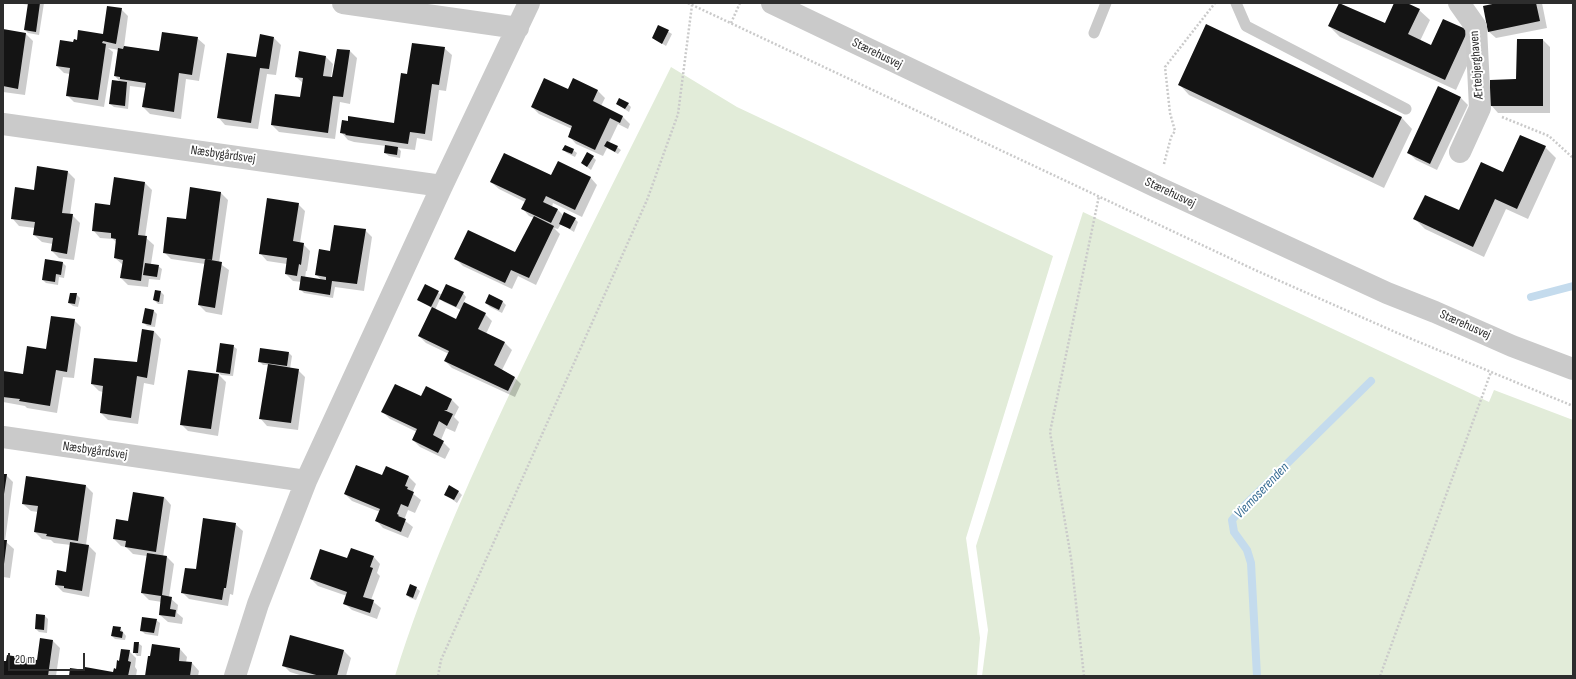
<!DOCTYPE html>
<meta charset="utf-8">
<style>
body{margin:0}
#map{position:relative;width:1576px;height:679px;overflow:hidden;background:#fff;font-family:"Sofia Sans Condensed",sans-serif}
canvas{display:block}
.frame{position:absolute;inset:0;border:4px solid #2d2d2d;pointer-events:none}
.scale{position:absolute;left:8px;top:653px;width:77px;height:18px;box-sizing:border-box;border:2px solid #2d2d2d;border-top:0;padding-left:5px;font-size:12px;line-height:14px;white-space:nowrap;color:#2d2d2d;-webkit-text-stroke:3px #fff;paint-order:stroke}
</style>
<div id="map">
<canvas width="1576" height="679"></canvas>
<div class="frame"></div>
<div class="scale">20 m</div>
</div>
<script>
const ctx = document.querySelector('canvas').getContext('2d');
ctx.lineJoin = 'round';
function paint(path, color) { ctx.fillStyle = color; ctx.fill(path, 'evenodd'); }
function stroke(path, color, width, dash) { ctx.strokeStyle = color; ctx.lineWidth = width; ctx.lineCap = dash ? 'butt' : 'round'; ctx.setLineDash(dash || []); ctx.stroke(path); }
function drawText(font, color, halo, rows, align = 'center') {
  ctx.font = font + ' "Sofia Sans Condensed",sans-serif'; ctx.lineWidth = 4; ctx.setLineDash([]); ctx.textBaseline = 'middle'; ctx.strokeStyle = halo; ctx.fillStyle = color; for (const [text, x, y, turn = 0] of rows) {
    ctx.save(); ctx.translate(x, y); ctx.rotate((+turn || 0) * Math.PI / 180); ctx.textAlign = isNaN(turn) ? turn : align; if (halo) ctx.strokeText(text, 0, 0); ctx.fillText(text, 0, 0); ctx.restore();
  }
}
const green = new Path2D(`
 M671,67L737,107L1053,256L966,538L980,638L977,676H395C425,579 467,485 510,393C562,284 617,176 671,67Z
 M1083,212L1489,402L1494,390L1573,420V676H982L988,630L976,546Z`);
const shadow = new Path2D(`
 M17,3H44L39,35L28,33L25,30L29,5Z
 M1395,3H1405L1419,10L1430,20L1420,41L1432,46L1444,20L1478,42L1456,90L1340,37L1329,26L1385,25Z
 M1502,3H1542L1547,28L1496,38L1488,31Z
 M121,9L128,16L124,47L160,52L197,38L205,45L199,81L186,79L181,119L150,114L143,107L146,88L130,86L128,109L114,107L110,104L121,83L115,76L119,50L108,48L113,52L104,107L74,102L67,95L70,74L64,73L57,66L74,43L104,35Z
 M1207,25L1402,118L1412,129L1384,188L1189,95L1179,84Z
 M659,26L672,34L666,46L653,38Z
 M3,30L26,34L33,41L25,95L3,92Z
 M274,38L281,45L276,75L267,74L258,129L225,125L218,117L257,59Z
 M1543,40L1550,47V113H1498L1491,105L1517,80Z
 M444,48L452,55L446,91L439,90L432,141L417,138L415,150L398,148L401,151L400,158L389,156L385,153L386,146L354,142L348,140L341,132L395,124L408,75Z
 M337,50L350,51L357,58L350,104L340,102L335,139L279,132L272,125L301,99L303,83L296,77L326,57L333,64L331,78H333Z
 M574,80L598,91L605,98L601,106L623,117L630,124L628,129L618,124L609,143L617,147L621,150L618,154L607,148L603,156L576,144L569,136L572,129L539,114L532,107L569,90Z
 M1461,98L1468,105L1437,170L1416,160L1409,153Z
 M617,104H628L631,107L629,112Z
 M1545,147L1556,158L1528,219L1506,209L1484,257L1425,229L1415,219L1459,212L1503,173Z
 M564,150H573L577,153L575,157L567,153Z
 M593,157L596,160L591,170L582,163Z
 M68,172L75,179L70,215H72L80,223L74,260L59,258L52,251L53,244L42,242L34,235L35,228L19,226L12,218Z
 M552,177H590L597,185L582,217L553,203L552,207L557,209L564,216L575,219L578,222L574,232L561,224L558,229L554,228L560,234L536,285L518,276L512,289L463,266L456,259L515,253L534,218L529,216L522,208L525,202L499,189L491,182Z
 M144,182L152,190L145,237L154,245L151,264L158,266L162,269L160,280L149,279L148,287L128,285L121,278L123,265L115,258L117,243L113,239L100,238L93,230L111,206Z
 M191,189L221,193L228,200L219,263L229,270L222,315L206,312L199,305L205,264L171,259L164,252L186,220Z
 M298,204L305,211L300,243L303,244L310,251L307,271H306L305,278L322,281L316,274L331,252L365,230L372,237L364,291L335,287L333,298L304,293L300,289L302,282L293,281L286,274L287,264L267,261L260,253Z
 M46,260L63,263L66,266L64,278L59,277L58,285L46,283L43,280Z
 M426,286L442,295L463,293L466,297L463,303L485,314L492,321L486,334L505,343L512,350L502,370L514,377L521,384L515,397L452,368L445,361L449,354L426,343L419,336L432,308L419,300ZM440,299L444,302L461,310L456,320L435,310Z
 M161,292L164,295L163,304H158L154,300Z
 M76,294L80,298L78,307L73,306L69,303Z
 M490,296L503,302L506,305L502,313L490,307L486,303Z
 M154,311L157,314L155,327L147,326L143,322Z
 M74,320L81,327L74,378L63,377L57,413L27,408L25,406L3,402V372L24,375Z
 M154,331L161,339L154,385L144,383L138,424L108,420L101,413L103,392L99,391L92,384L138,363Z
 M233,346L237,349L233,376L221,375L217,371Z
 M289,353L292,356L290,369L298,370L305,377L298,430L267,426L260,418L268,365H263L259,361Z
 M219,375L226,382L218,436L188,431L181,424Z
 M426,388L452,400L459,407L454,417L459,422L455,432L446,428L441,440L450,449L445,459L420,447L413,440L417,432L390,419L383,412L421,398Z
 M387,467L409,477L416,484L412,493L421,500L415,513L408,510L404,520L413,527L408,538L383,528L376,520L380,512L352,501L345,494L382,477Z
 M3,475H6L13,482L5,541L14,549L10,578L3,577Z
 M86,486L93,493L86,545L89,546L96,553L89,597L63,592L56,585L67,573L71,545L54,543L51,540L42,539L35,532L38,512L31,511L23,504Z
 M459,492L462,495L457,503L445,494Z
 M164,497L171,505L163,557H167L174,564L169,597L178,605L177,613L183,618L182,624L168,622L160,615L162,602L149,600L142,593L147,556L133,554L126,547L121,546L114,539L129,522Z
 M235,524L243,531L233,595L230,594L228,606L189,599L182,592L197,570Z
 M373,556L380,564L377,573L380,576L371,600L381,608L377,619L352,610L344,603L347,596L318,586L311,579L348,559Z
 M416,588L420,591L416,600L410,598L407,595Z
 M45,616L48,619L47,633L39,632L36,629Z
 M156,620L160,623L158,636L145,634L141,630Z
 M120,628L126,636L125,640L115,639L112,636Z
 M41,639L53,641L60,648L56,676H3V662L38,661Z
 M138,643L142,646L141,656H137L134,652Z
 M153,645L180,649L187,657L186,663H192L199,671L198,676H146Z
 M129,651L136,658L135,667L137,670L136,676H70L114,673L120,662Z
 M344,651L351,658L346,676H303L290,672L283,665Z`);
const stream = new Path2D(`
 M1531,297L1573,286
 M1257,676L1251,563L1247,550L1234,532L1232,520L1245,505L1371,381`);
const building = new Path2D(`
 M28,3H40L36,32L24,30Z
 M1339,3L1385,23L1394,3H1407L1420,9L1408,34L1431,45L1443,19L1468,30L1445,80L1328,26Z
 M1497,3H1536L1540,21L1488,32L1483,6Z
 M107,6L122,8L116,44L103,41L102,43L106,44L98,100L66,96L70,68L56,66L60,40L73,42L74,39L77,40L78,30L103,34Z
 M1206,24L1402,117L1373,178L1178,85Z
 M658,25L669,30L662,44L652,38Z
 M3,29L26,33L18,89L3,86Z
 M162,32L198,37L192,75L179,73L174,112L142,107L146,83L120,79V77L114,76L118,48L123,49L124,46L159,51Z
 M260,34L274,37L269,69L260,68L251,123L217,118L227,53L256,57Z
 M1517,39H1543V106H1490V80L1516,79Z
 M412,43L445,47L439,85L432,84L425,134L410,132L408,144L345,135L346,134L340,133L342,120L348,121V116L394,123L401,73L407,74Z
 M337,49L350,50L343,97L333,96L328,133L271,125L275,94L300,97L303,78L295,77L299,51L326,56L323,76L332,77Z
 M544,78L568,89L573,78L598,90L593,101L623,116L620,123L610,118L595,150L568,137L572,126L531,107Z
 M112,80L127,82L125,106L109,104Z
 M1438,86L1461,97L1430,164L1407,153Z
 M619,98L629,103L625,109L616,104Z
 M1520,135L1546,146L1517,209L1495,199L1473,247L1413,219L1425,195L1459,210L1481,162L1503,172Z
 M607,141L618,146L615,152L604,146Z
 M385,145L398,147L397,155L384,153Z
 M565,145L574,149L572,154L562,150Z
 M587,152L594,156L587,167L581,163Z
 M504,153L551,175L558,161L591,177L575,210L546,196L543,202L558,209L551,223L521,209L526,199L490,182Z
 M37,166L68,171L62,213L73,214L67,254L51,251L53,238L33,235L35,222L11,219L15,187L34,190Z
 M114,177L145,182L138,235L147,236L141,281L120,278L123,260L114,258L116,239L111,238V233L92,231L95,203L110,205Z
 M190,187L221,192L212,260L163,253L167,217L186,219Z
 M267,198L299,203L293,241L304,243L301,265L299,264L297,276L285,274L287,258L259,254Z
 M564,212L576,218L570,229L559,224Z
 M534,216L554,226L529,278L511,270L505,283L454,259L468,230L515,252Z
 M334,225L366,229L357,284L332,281L330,295L299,290L301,276L326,280V277L315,275L319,249L330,251Z
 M45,259L63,262L61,275L56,274L55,282L42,280Z
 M205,259L222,262L215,308L198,305Z
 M145,263L159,265L157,277L143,275Z
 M425,284L439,291L431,307L417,300Z
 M446,284L464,292L456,307L439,299Z
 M155,290L161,291L159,302L153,300Z
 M70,293H77L75,304L68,303Z
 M489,294L503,301L499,310L485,303Z
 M464,302L486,313L478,329L505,342L494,365L515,377L508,391L444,361L449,351L418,336L432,307L456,319Z
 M145,308L154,310L151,325L142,323Z
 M51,316L75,319L67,372L56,370L50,406L19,401L20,399L3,397V371L23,374L27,346L46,349Z
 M142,329L154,331L147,378L137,376L131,418L100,413L103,386L91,384L94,358L137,362Z
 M220,343L234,345L230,374L216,372Z
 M260,348L289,352L287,366L258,362Z
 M268,364L299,369L291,423L259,419Z
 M188,370L219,374L211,429L180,425Z
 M395,384L421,396L426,386L452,399L447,410H444L453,414L447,426L439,421L433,435L444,441L438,453L412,440L417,429L381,412Z
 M356,465L382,475L386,466L409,476L405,486L408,487L407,489L414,492L408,507L401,504L397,514L399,515L398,516L406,519L401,532L375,521L380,509L344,494Z
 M3,474H7L4,494H3Z
 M26,476L86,485L78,541L46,536L47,534L34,532L38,506L22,504Z
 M449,485L459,491L454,500L444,495Z
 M133,492L164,497L156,552L125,547L126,541L113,539L116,519L128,521Z
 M203,518L236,523L226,588H224L222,600L181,593L185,568L196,569Z
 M3,540H7L4,564H3Z
 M70,542L89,545L82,591L64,588V586L55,585L57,570L66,572Z
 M351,548L374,556L370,567L373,568L363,597L374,600L370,613L343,604L347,592L310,579L320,549L347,558Z
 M147,553L167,556L162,595L172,597L170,609L176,610L175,617L159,615L161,596L141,593Z
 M410,584L417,587L413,598L406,595Z
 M36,614L45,615L44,630L35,629Z
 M142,617L157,619L154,633L140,631Z
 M113,626L121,627L120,631L123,632L122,638L111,636Z
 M290,635L344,650L337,676H320L282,666Z
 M40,638L53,640L48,676H3V661H6L7,655L37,660Z
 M134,642H139L138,653H133Z
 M152,644L180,648L179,661L192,662L190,676H145L148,656H150Z
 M121,649L130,650L128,661L131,662L128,676H69L70,668L85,670V667L113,672L114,668L116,669L117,660L119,661Z`);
const path = new Path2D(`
 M688,3L1255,270L1402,335L1573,406
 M731,23L740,3
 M1502,117L1549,136L1573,158
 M1164,164L1171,137L1175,131L1170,113L1165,67L1215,3
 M438,676L441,660L647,200L678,114L692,5
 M1084,676L1071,558L1050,432L1099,196
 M1380,676L1491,372`);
const service = new Path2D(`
 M1236,3L1246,26L1406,109
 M1094,33L1106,3`);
const minor = new Path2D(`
 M343,3L518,28
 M1459,3L1476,27L1480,108L1460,152
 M3,124L442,186
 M3,437L306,481
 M235,676L258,604L306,481L442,186L529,3`);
const tertiary = new Path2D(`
 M772,3L1157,187L1387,293L1435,312L1512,346L1573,369`);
const streetNames = [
 ["Stærehusvej",877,54,26],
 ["Ærtebjerghaven",1477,65,-94],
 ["Næsbygårdsvej",223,155,8],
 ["Stærehusvej",1170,193,25],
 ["Stærehusvej",1465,325,24],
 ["Næsbygårdsvej",95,451,8]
];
const waterNames = [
 ["Viemoserenden",1262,491,-46]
];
paint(green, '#e2ecd9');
paint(shadow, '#0003');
stroke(stream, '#c4dbed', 8);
paint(building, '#141414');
stroke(path, '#cacaca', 2.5, [2, 2]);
stroke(service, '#cacaca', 11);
stroke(minor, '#cacaca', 22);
stroke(tertiary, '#cacaca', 22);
drawText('13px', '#2d2d2d', '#fff', streetNames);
drawText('italic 14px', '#376c93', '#fff', waterNames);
</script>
